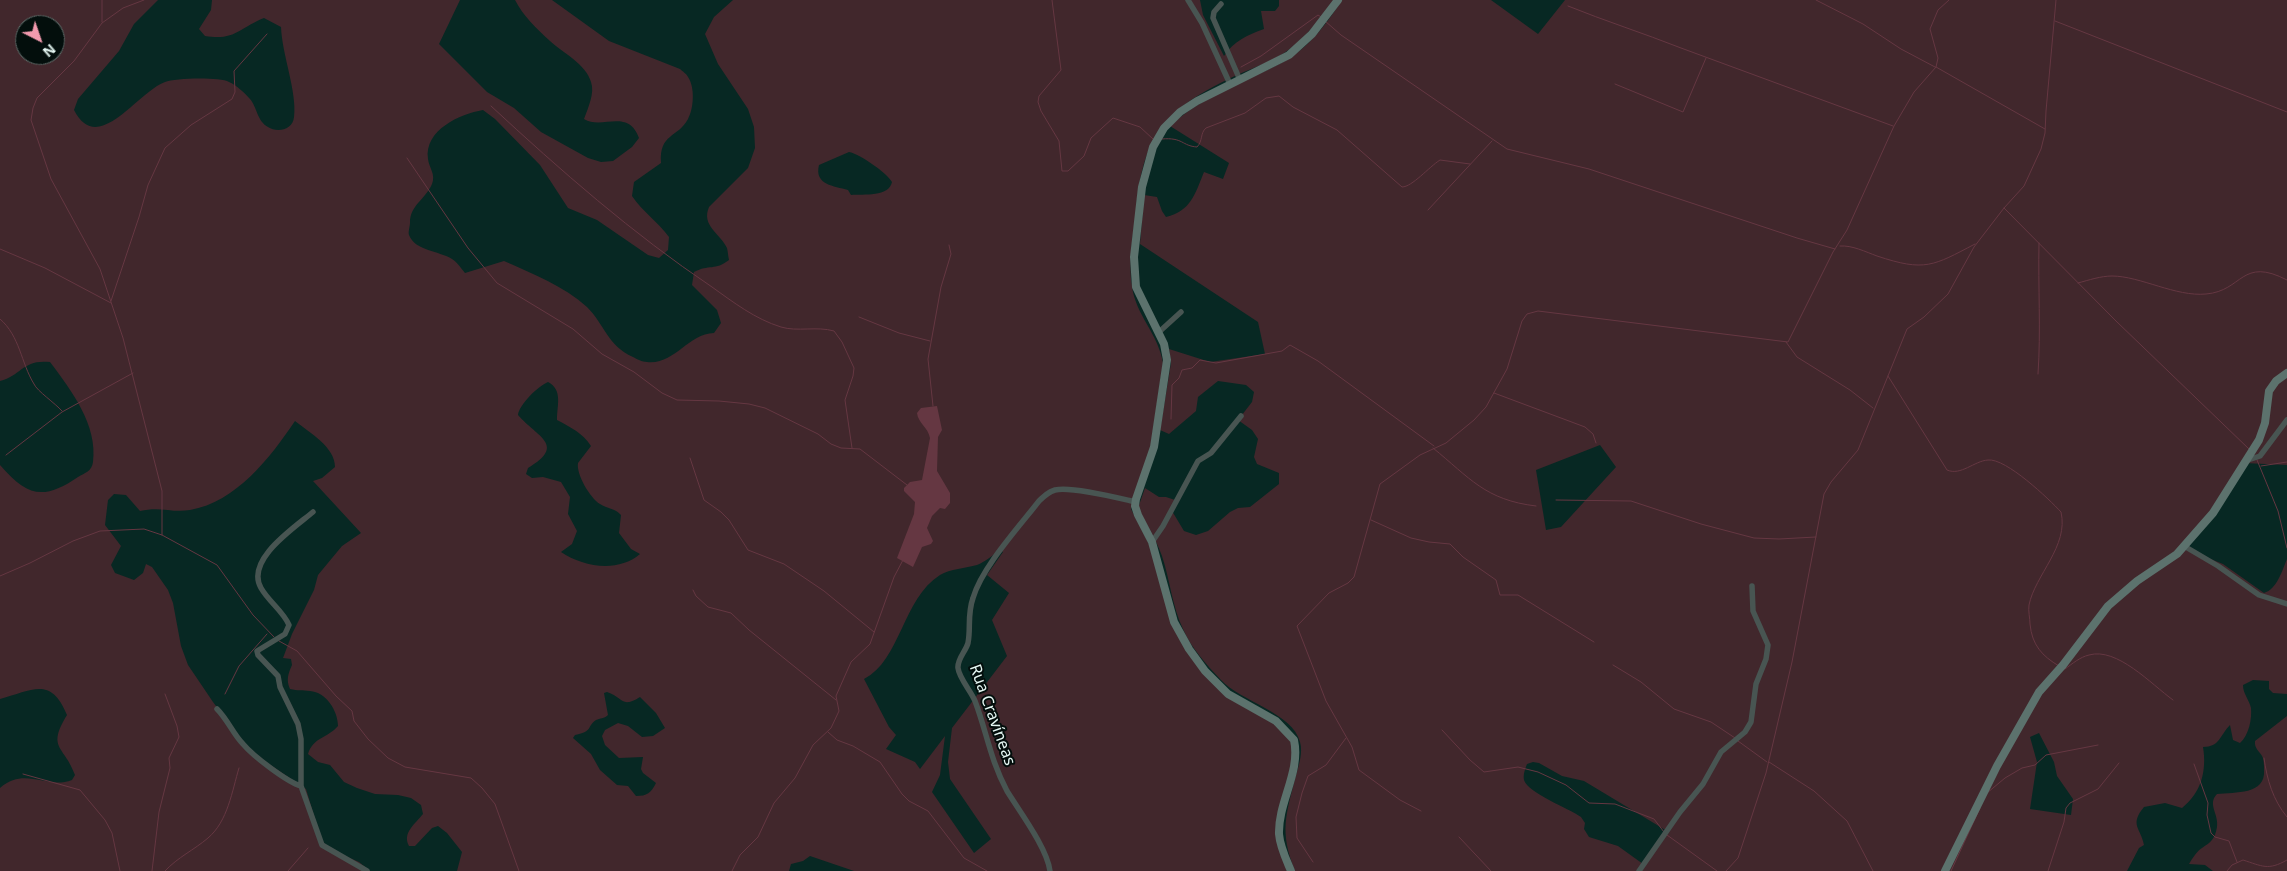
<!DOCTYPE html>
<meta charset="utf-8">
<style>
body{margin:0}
#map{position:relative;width:2287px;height:871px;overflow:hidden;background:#072823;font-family:"Noto Sans",sans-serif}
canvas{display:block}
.north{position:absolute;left:15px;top:15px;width:50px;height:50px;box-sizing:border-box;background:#030e0c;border:1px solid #5d6b68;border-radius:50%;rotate:139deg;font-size:14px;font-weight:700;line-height:20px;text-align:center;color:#e5f7f3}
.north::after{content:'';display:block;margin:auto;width:18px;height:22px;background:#f29aae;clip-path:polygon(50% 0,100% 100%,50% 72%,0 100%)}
</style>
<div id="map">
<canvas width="2287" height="871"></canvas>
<div class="north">N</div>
</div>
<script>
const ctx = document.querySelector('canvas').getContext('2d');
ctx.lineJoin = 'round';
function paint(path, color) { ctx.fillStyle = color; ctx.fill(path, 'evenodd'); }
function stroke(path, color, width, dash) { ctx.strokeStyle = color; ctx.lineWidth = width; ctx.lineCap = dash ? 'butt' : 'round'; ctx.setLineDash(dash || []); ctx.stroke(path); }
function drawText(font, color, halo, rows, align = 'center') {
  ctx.font = font + ' "Noto Sans",sans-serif'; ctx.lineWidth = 4; ctx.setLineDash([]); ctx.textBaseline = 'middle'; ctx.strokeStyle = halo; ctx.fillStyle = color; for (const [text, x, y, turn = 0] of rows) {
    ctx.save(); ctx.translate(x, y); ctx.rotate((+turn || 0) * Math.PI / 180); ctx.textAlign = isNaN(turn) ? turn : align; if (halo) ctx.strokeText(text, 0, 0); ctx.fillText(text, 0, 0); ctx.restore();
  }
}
const green = new Path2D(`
 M0,0H158L134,24L119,51L78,99L74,110C98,157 137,92 165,82C175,78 220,77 229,82C236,85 245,93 250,99C257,107 257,121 268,127C277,133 293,130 294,117C297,91 282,55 281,27L264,18C239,28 235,41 205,36L199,29L211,10L212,0H460L439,44L487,92L514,108L541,132L588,158L601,162L613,161L632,147L639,138C628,108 602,130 584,119C588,108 595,93 591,82C586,64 563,53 550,41C537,29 523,16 515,0H552L609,41L680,69C682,71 687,74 688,77C695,87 694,108 688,119C678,138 659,133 661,163L634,182L632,196C643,212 657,221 669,237L668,250L659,258L648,255L597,220L568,208L540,165L495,119L483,110C460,114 424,130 428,159C429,168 436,174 432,184C425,200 410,205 410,223C410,226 408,232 409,235C415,251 440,251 452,259C457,262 461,268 465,273L504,261C533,274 564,286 587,307C605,325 607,345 633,357C637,359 642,362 647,362C675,365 687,334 714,333L721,323L717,310L692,285L694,272C709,264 715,271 729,260C728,256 728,252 727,248C720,233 701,226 709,207L748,168L755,148L754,127L748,109L718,64L705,34L714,17L733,0H1200L1203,15L1224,56C1234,41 1247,35 1264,29L1261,11H1275L1279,6V0H1334C1321,18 1308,35 1291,48C1275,61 1255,67 1237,75C1167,108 1143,132 1136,211C1133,236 1128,262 1132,286C1135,314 1159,335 1163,363L1150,451L1131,509L1149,544L1176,633L1224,695L1269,719L1293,743V759L1277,828L1287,871H854L810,856L803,861L791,864L789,871H457L462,852L447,833L438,826L432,828L415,846H409C402,833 415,824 423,814L421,805L411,798L398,795L375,794L357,788L344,782L330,765L318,762L308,754C313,737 328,738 338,726C338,711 326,692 310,691C302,690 298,691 290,689C286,680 288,674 292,665L291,659L283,658L292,634L314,590L318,575L342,546L361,533L313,481L322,478L335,467C335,447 310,433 295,421C270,458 236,502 190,510C172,513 160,506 140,511L126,495L114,494L108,500L105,525L121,546L111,565L115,573L134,580L143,573L146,564L152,567L168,590L173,603L181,646L188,665L213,702L231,726L241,745L306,789L321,839L329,849L359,862L370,871H0V788C26,766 46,790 72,780L75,775C65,746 46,749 67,715C51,676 33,690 0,699V465C27,496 43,501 78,477C85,473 92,471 93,462C98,425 71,390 50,362C23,359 22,375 0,381ZM25,25H55V55H25ZM849,152C860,154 887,173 892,182C889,197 864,194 851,195L848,190C834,186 814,185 819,165ZM548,382C563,390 557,405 557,420C570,427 583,433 591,446L578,463C576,474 590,498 600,504C607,509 615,508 621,515L619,533L631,549L640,554C618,573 583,567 561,552L572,544L577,531L568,514L570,497L561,482L543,477L532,478L526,474L528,468C567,445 537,437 518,415C519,405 538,386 548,382ZM1000,550L1003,552L987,575L1009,593L992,620L1007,656L952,728L948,762L950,779L991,839L974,853L932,792L940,775L945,736L920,769L915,762L886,749L896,735L889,727L864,679C901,660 902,599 940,575C950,569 966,568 977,565C985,562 993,555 1000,550ZM607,692C623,697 621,709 640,697L656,713L665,728L653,736L642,737L628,726L618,723L605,730L602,736L605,745L619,758L643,757L641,769L643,773L656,783C651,793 647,796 636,796L628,786L617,785L600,770L591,754L573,738L575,735C594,731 586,727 596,720C600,718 604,719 608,715L604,693Z
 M1342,0H1491L1538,34L1565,0H2287V465L2244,463L2220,507L2183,548L2223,564L2264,593C2277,589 2282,571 2287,559V694L2273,693L2269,689V681L2253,680L2243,685C2243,694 2249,699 2251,708C2252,719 2249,735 2240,743L2233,740L2230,725C2220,735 2220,747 2203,747C2207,771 2201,793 2182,808L2165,803L2144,807C2129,825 2141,828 2144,845L2139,848L2127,871H1295C1279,831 1286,815 1296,775C1299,765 1303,752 1300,742C1293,713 1240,701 1221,680C1207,665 1191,648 1183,629C1172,606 1170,580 1162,556C1156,539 1146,524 1138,508L1145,488L1159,497H1166L1178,501L1172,511L1184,531L1196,535L1208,531L1230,512L1238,508L1250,507L1279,484V473L1257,464L1254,457L1258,439L1252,430L1238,420L1252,402L1254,392L1246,385L1218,381L1198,397L1196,411L1169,434L1160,430L1171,363L1169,349L1210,362L1265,354L1258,322L1140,244L1144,195L1157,197L1162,211L1166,217C1191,211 1195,194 1204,172L1223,179L1229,163L1170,126C1190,107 1214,95 1239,83C1257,74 1277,67 1294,55C1314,41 1329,20 1342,0ZM1600,445L1616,467L1561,527L1546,530L1536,470ZM2039,733L2054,762L2057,776L2073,799L2071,815L2030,809L2037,762L2030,737ZM1533,762L1539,763L1562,776L1584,781L1667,831L1643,864L1618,846L1589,837L1584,829L1585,823L1581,817C1568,808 1528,793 1524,780C1523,775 1525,769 1527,764Z
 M2287,716V871H2213L2205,865L2189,864C2192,859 2197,851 2202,848C2211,842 2215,839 2217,827C2219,814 2207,804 2217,794C2235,792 2266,795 2264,770C2264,767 2264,762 2263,758C2260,751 2254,749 2255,741Z`);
const water = new Path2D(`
 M937,406L942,430L938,437L937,471L950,493V503L945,509L940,508L932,516L927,528L933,541L931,544L922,547L913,567L897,558L914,514L915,502L904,491V488L910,482L922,480L930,438C928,427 918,423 917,413L921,408Z`);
const stream = new Path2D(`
 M102,0V22
 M144,0L123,8L102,23L74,61L37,98L33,108L31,120L51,179L100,269L123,338L162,491V535
 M1052,0L1061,70L1039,96L1038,102L1041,111L1059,141L1062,171H1068L1084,156L1091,138L1113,118L1140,127L1153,139
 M1816,0L1863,24L1901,49L1935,67
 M1568,6C1605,21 1643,33 1681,48L1893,126
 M1325,21L1341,35L1507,149L1589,169L1797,238L1835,249
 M2055,21L2287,112
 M1241,67L1261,56L1318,15L1321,17
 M1936,67L2045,129
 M1615,84L1683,112L1706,58
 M491,106C560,170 633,234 712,287C733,302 755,319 781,327C797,332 817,326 834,331L842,342L854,368L853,376L845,400L852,448
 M1162,139C1183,137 1182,146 1197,147C1203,141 1200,133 1206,128L1245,113L1266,98L1279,96L1293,107L1337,130L1402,187C1412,187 1429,167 1440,160L1470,164
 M407,158L468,248L497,283L573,329L602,354L634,372L662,393L677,400L719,401L749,404L765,408L818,434L831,444L841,448L860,449L907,485
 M2004,208L2116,321L2249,449
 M1428,210L1492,141
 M1840,246C1852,245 1866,252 1877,256C1925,272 1933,266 1975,244
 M0,249L45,268L111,303
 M2078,283C2089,280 2101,276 2112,276C2140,276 2176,297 2206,294C2243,291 2241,256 2287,280
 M111,301L139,217L148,185L165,148L191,125L232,99L235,92L234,71L267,34
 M859,317L899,333L930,341
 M0,319C20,336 21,363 34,384C37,391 55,403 62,411
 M1786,342L1797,357L1850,390L1873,408
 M2038,374C2041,330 2038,287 2039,243
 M1888,376L1947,470C1961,476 1974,461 1988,460C2006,458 2049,499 2061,512C2069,546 2035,575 2029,605C2028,611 2030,618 2030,624C2032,645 2042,656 2059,666
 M1494,393L1585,427L1593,434L1596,443
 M933,406L928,359L941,287L951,254L949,245
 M1171,419L1172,385L1179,378L1182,370L1192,368L1200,360L1216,363L1282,351L1290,345L1318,361L1434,446
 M1433,448C1470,478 1485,500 1536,506
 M6,455L62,412L133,373
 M690,458L704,500L721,512L729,520L748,550L784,564L824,591L874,632
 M2257,460L2278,511L2287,548
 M2261,466L2287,462
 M1556,500L1631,501L1701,524L1754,538L1779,539L1816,537
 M1371,520L1411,538L1429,542L1450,544L1463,557L1496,580L1500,595H1518L1594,642
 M0,576L30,563L73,541L100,531L144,529L162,535L217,565L253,615L274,637
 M693,590L696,596L708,607L731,613L749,630L836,700
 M279,641L297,651L336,696L352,711L354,721L368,739L388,758L405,767L471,778L482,788L495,804L519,871
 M1613,665L1641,682L1674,709L1711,722L1735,738
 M2065,669C2072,664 2080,657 2089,655C2117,647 2151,684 2173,700
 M225,694L239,666L267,634
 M1442,730L1470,760L1484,772L1518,767L1538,772L1566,785L1589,803L1615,804L1654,819L1664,832
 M828,732L837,740L853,746L880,762L902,794L909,801L928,811L964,858L987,871
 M1738,741L1767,762
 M2264,758C2267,780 2273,800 2287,817
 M1769,762L1814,791L1847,821L1873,871
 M2194,764L2208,803L2207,815L2211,833L2215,837L2229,841L2237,862
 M23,774L80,790L105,820L112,833L120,871
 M1987,793L2005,778L2022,768L2035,765L2046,755L2098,745
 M1421,811L1400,800L1359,770L1352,747L1326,701L1297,626L1329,593L1348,583L1354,577L1380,484L1420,455L1446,443L1474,420L1486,407L1507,369L1522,321L1527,314L1538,311L1788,342L1833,252L1847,230L1894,126L1914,92L1936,67L1938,58L1930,29L1938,10L1949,0
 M1667,835L1717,871
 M1459,837L1491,871
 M1313,862L1297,838L1296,817L1302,793L1308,776L1326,765L1346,738
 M152,871L159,812L170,768L169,758L179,737L177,726L165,694
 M165,871C178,857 194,850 208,838C228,821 232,791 239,768
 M288,871L308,848
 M732,871L740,855L758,837L774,803L795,778L813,745L831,728L839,711L836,696L851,662L870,644L894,577L903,560
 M1726,871L1738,858L1766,773L1792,662L1824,494L1831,482L1858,450L1907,329L1924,317L1948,294L1974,247L2004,208L2024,186L2041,149L2045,133L2046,111L2056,0
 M1951,871L1980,808
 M2048,871L2064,822L2066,808L2070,803L2098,789L2119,763
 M2227,871L2232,865L2243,860C2262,866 2268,871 2287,860`);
const street = new Path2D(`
 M1188,0L1202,23L1230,84
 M1221,4L1214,12L1213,18L1240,80
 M1159,332L1181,312
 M2248,460L2260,456L2287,420
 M1152,542L1163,526L1198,461L1211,453L1241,416
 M2184,546L2218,566L2259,595L2287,604
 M217,709C228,720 233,734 243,744C253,756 287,782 301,786L322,845L367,871
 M301,786V739L298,724L280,687L278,676L258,655L257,651L285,634L289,625C283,611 269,602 261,588C245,560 294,528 313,512
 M1050,871C1047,848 1020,812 1007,791C990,759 987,733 975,701C971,691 959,678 958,668C957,659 966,651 968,643C971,628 967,615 973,598C982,567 1019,527 1039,501C1044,496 1048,492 1055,490C1071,486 1118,498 1136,502
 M1639,871L1680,812L1703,784L1721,752L1745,732L1751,722L1756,684L1766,659L1768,645L1753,611L1752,586`);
const secondary = new Path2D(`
 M1291,871C1286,859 1280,847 1279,834C1278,802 1301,772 1294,740L1276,721L1228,694L1205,671L1189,649L1174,622L1152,542L1138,515L1135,506L1136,499L1154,447L1167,360L1164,344L1136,287L1134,257L1142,187L1153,147L1164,128L1180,112L1197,101L1289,55L1312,34L1338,0
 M1945,871L1997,766L2039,692L2063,665L2108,606L2137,581L2177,554L2213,513L2259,440L2265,423L2269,391L2276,381L2287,373`);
const streetNames = [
 ["Rua Cravíneas",992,715,70]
];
paint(green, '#41272c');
paint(water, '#653742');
stroke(stream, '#653742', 1);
stroke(street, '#485552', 5.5);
stroke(secondary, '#5c726d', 8);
drawText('16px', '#e5f7f3', '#030e0c', streetNames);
</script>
